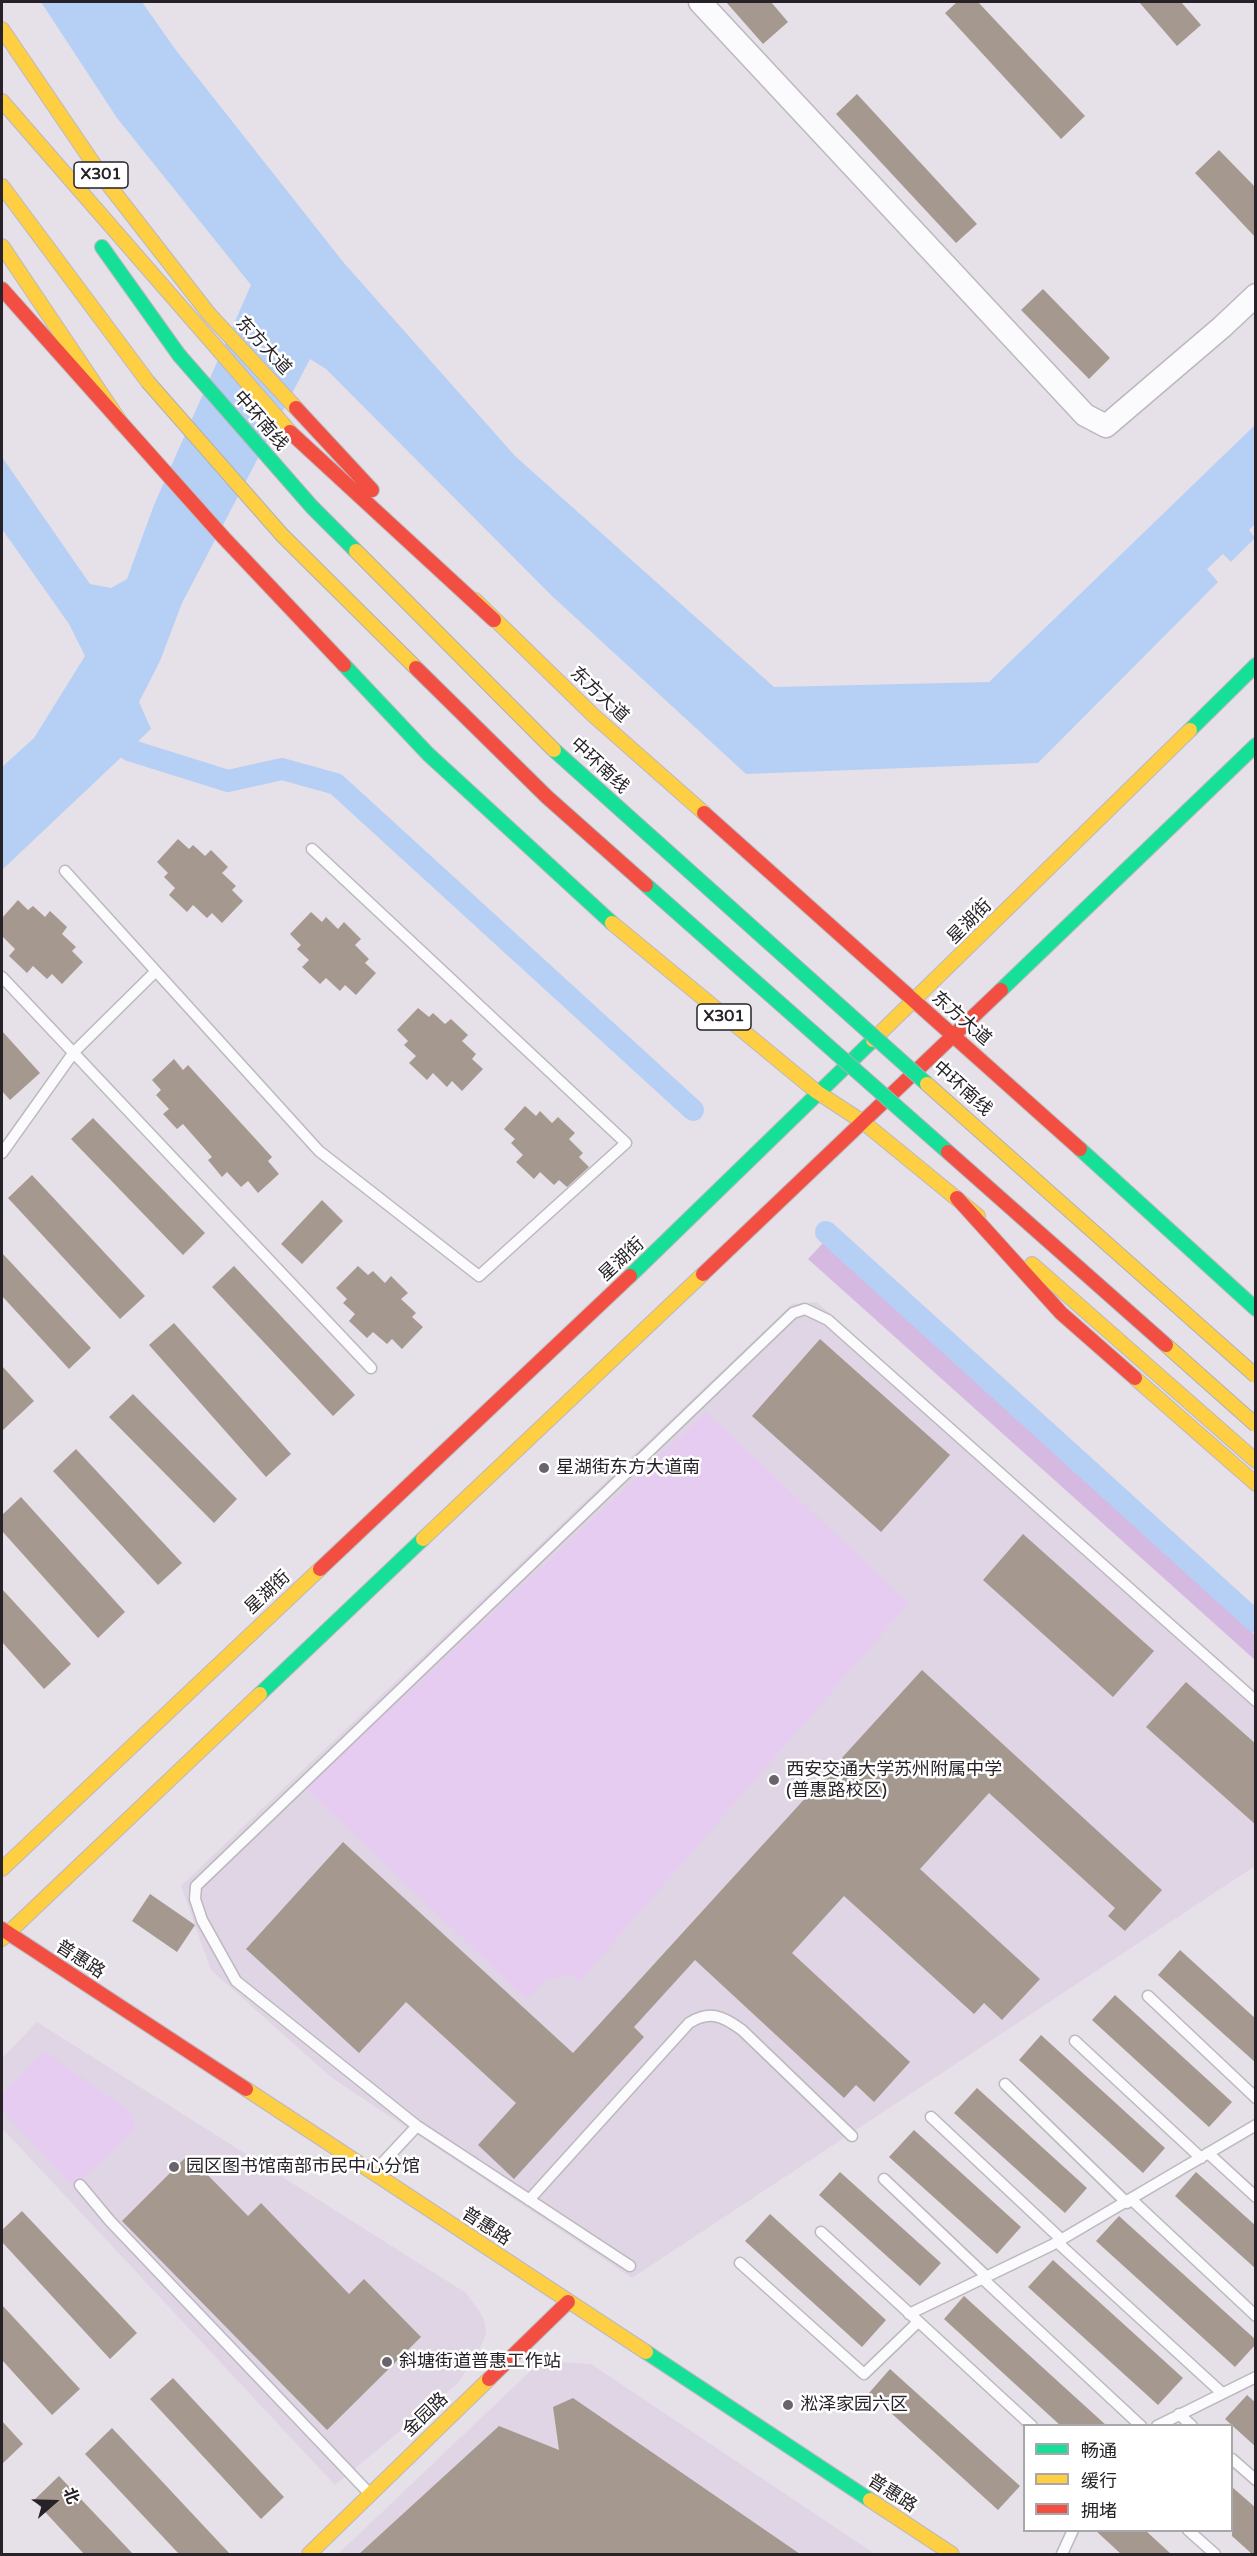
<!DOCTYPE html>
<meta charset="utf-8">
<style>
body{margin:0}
#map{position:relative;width:1257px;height:2556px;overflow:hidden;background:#e6e0e8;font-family:"Varela Round","Noto Sans SC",sans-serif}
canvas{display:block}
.frame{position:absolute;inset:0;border:3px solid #262228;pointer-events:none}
.legend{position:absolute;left:1023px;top:2424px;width:210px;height:108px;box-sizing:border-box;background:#fff;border:2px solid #a8a7a9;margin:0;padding:8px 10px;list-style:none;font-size:18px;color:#262228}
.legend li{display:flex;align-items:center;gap:12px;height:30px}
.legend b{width:30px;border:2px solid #a8a7a9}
.north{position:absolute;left:24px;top:2472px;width:60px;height:60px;-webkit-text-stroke:4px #fff;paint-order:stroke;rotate:70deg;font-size:16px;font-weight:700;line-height:24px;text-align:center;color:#262228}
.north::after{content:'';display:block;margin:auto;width:21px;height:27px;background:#262228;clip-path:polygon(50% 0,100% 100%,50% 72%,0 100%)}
</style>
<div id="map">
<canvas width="1257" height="2556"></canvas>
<div class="frame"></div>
<ul class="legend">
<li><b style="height:8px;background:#16e098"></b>畅通</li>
<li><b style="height:8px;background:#ffcf43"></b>缓行</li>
<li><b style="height:8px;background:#f24e42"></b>拥堵</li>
</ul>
<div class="north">北</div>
</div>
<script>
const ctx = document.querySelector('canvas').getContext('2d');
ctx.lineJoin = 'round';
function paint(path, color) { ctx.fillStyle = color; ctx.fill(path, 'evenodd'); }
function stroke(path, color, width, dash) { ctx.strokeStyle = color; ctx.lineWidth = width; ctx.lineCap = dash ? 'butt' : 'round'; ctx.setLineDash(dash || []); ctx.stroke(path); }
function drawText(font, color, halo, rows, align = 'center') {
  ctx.font = font + ' "Varela Round","Noto Sans SC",sans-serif'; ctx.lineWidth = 5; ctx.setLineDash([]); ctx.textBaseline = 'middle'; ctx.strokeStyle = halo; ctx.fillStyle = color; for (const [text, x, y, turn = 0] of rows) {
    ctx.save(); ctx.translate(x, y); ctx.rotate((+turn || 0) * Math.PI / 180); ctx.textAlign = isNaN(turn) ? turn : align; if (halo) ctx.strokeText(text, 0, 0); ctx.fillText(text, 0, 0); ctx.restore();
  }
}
const built = new Path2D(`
 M817,1302L1255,1694V1866L632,2278L332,2078L211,1970L181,1886L792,1304Z
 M37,2022L466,2293L480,2312L485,2323L486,2334L477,2355L457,2384L335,2485L2,2128V2058Z
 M541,2361L591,2364L875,2554H338Z`);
const green = new Path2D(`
 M706,1412L909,1603L579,1982L570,1975L546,1980L526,1999L306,1789Z
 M44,2051L130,2111L135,2123L134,2130L74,2187L2,2110V2094Z`);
const forest = new Path2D(`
 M823,1243L1255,1635V1660L808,1259Z`);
const water = new Path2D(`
 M41,2H142L175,49L344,263L515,456L774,687L989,682L1255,425V524L1249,530L1255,538L1231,562L1223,554L1207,569L1218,582L1038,763L746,774L552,596L326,369L310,359L182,603L160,661L139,702L151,729L2,870V767L34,738L85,656L69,624L2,529V457L90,584L111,588L127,579L154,505L251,285L117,118Z`);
const canal = new Path2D(`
 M129,750L228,781L282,769L336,784L693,1110
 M826,1232L1256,1622`);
const building = new Path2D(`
 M726,2H771L788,22L763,44Z
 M957,2H978L1085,116L1061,139L945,13Z
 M1139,2H1181L1201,25L1177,46Z
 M857,94L977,224L956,243L836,114Z
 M1219,150L1256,188V238L1195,173Z
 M1043,289L1110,358L1089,379L1021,310Z
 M178,839L189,849L193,845L205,856L211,850L228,867L222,873L236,886L232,890L243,901L222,923L212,913L207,918L193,905L187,912L169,895L175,888L164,877L168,873L157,862Z
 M18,900L28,910L33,906L45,917L50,911L67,927L62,934L76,947L72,951L83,962L62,984L52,974L47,979L33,966L27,973L9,956L15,949L2,936V918Z
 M311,912L322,922L326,917L338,929L344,922L361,939L355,945L369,959L365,963L376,973L356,995L345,985L340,991L326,978L320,984L302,967L309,960L297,949L301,945L290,934Z
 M418,1008L429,1017L433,1013L445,1024L451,1019L468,1035L462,1041L476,1054L472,1059L483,1069L462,1091L452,1081L447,1087L433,1073L427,1080L409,1063L416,1056L404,1045L408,1041L397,1030Z
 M2,1031L40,1073L10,1100L2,1091Z
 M174,1059L183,1070L188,1065L272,1157L268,1161L279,1174L258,1193L248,1181L241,1187L227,1172L222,1177L208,1160L212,1157L183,1124L177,1129L163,1114L169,1109L156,1095L161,1090L152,1080Z
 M525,1106L536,1116L540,1111L552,1123L558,1117L575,1133L569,1139L583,1153L579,1157L589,1167L567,1187L559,1180L554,1185L540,1172L534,1179L516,1162L523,1155L511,1143L515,1139L504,1129Z
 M93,1118L205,1233L183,1255L71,1139Z
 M32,1175L145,1296L120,1319L8,1198Z
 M322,1200L343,1221L302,1264L281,1244Z
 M2,1253L91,1348L69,1369L2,1296Z
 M234,1266L355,1395L333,1416L212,1287Z
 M358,1266L368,1275L373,1271L385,1283L391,1276L408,1293L401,1299L416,1313L412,1317L423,1327L402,1349L392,1339L387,1344L373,1332L367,1338L349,1321L355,1314L343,1303L347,1299L336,1288Z
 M174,1323L291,1454L266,1477L149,1345Z
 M820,1339L950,1455L881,1532L752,1416Z
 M2,1366L34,1401L2,1431Z
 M133,1394L237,1499L214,1523L109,1417Z
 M76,1449L182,1563L158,1585L53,1471Z
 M21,1497L125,1612L98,1638L2,1531V1515Z
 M1023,1534L1154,1651L1113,1697L983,1580Z
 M2,1589L71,1664L44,1689L2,1642Z
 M922,1670L1162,1890L1125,1931L1108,1916L1115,1908L989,1793L920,1869L1040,1979L1002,2020L984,2003L974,2014L844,1896L792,1953L910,2062L874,2102L856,2085L844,2098L695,1960L634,2027L644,2037L514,2179L478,2145L516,2103L406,2002L359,2053L246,1949L343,1842L573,2053Z
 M1186,1682L1256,1744V1825L1146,1727Z
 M150,1894L195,1925L177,1952L132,1921Z
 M1180,1950L1256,2019V2063L1158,1975Z
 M1115,1995L1232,2102L1209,2127L1092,2020Z
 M1041,2035L1165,2148L1143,2173L1019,2060Z
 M977,2088L1087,2188L1065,2213L954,2113Z
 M914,2130L1021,2227L997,2254L889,2157Z
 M188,2155L248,2216L261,2203L349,2294L364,2279L421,2337L327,2430L122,2221Z
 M840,2172L941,2263L920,2286L819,2195Z
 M1196,2172L1256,2226V2269L1175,2196Z
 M22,2211L137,2333L110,2359L2,2242V2230Z
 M770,2214L886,2320L862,2347L745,2241Z
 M1119,2216L1256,2340V2344L1235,2367L1096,2241Z
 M1053,2260L1183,2378L1158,2405L1028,2287Z
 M964,2296L1107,2426H1061L944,2319Z
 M2,2305L80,2389L52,2415L2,2360Z
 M890,2369L1020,2486L998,2510L869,2393Z
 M173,2378L284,2497L261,2519L150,2399Z
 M1247,2395L1256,2403V2447L1225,2419Z
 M573,2398L800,2554H359L499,2426L559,2450L553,2407Z
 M2,2421L23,2444L2,2464Z
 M112,2428L230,2554H179L85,2454Z
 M59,2476L133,2554H84L34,2500Z
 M1232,2487L1256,2508V2554H1252L1232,2536Z
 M1095,2530H1145L1171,2554H1121Z`);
const lane = new Path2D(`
 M65,871L319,1151L479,1276L626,1143L312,849
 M2,977L371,1368
 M2,1153L74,1052L155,972
 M1148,1996L1256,2098
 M1075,2041L1201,2158
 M1005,2084L1127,2203
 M931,2117L1062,2240
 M1208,2153L1256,2197
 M375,2171L417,2126
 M884,2179L987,2277
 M80,2185L110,2221L368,2492
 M529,2200L689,2023C710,2010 723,2016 742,2030L852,2136
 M1132,2200L1256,2316
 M821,2232L1032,2426
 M1057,2242L1222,2393
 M740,2263L864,2374L918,2322
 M630,2266L417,2126L236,1981L202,1920L195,1899L196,1886L793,1313L805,1309L828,1320L1256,1701
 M983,2279L1141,2426
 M909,2314L1052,2245L1256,2125
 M1179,2414L1192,2426
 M1157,2426L1256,2377
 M1232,2459L1256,2480
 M1188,2530L1215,2554
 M1062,2554L1073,2530`);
const street = new Path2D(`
 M700,2L1085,415L1106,426L1222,327L1256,295`);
const fast = new Path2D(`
 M102,247L179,355
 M344,665L428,754L612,923
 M1190,730L1256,665
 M1001,990L1256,745
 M1080,1149L1256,1309
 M630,1276L873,1040
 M260,1694L423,1539
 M646,2352L870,2500`);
const slow = new Path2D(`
 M2,29L104,179L209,314L296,408
 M2,101L290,432
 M2,186L148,382
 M2,246L121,423
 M475,600L593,715L704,813
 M612,923L817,1092L863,1122L978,1216
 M873,1040L1190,730
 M1032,1264L1256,1461
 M1135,1378L1256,1484
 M423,1539L703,1274
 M2,1869L320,1569
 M2,1939L260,1694
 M246,2089L646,2352
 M870,2500L952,2554
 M309,2554L489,2379`);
const jam = new Path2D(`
 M2,289L224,538L344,665
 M296,408L372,490
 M290,432L494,620
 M704,813L1080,1149
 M957,1198L1061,1313L1135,1378
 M703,1274L1001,990
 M320,1569L630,1276
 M2,1929L246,2089
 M489,2379L568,2302`);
const fastBridge = new Path2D(`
 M179,355L312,507L356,551
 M554,750L927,1084
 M646,885L948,1152`);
const slowBridge = new Path2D(`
 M148,382L282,535L416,668
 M356,551L554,750
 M927,1084L1256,1376
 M1166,1345L1256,1425`);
const jamBridge = new Path2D(`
 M416,668L547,797L646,885
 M948,1152L1166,1345`);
const markers = [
 [544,1468,6,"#69646b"],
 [774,1780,6,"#69646b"],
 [174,2167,6,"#69646b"],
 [387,2362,6,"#69646b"],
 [788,2405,6,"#69646b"]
];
const shields = [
 [101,175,54],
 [724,1017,54]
];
const shieldNames = [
 ["X301",101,175],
 ["X301",724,1017]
];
const streetNames = [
 ["东方大道",263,346,47],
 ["中环南线",260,421,49],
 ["东方大道",599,695,43],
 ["中环南线",599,766,43],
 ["星湖街",970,922,-45],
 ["东方大道",961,1019,41],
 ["中环南线",962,1089,42],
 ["星湖街",622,1260,-43],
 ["星湖街",268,1593,-43],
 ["普惠路",80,1960,33],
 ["普惠路",486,2227,33],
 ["金园路",426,2415,-44],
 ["普惠路",892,2494,33]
];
const poiNames = [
 ["星湖街东方大道南",556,1468],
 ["西安交通大学苏州附属中学",786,1770],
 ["(普惠路校区)",786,1791],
 ["园区图书馆南部市民中心分馆",186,2167],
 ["斜塘街道普惠工作站",399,2362],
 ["淞泽家园六区",800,2405]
];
paint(built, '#e0d5e5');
paint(green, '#e7ccf2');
paint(forest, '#d5b9e1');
paint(water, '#b6cff5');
stroke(canal, '#b6cff5', 22);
paint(building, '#a5988f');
stroke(lane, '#bcb8be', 13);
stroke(street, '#bcb8be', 25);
stroke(fast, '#bcb8be', 16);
stroke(slow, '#bcb8be', 16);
stroke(jam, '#bcb8be', 16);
stroke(lane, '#fbfafc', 10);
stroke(street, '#fbfafc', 22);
stroke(fast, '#16e098', 14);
stroke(slow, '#ffcf43', 14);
stroke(jam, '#f24e42', 14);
stroke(fastBridge, '#aab1ba', 16, []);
stroke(slowBridge, '#aab1ba', 16, []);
stroke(jamBridge, '#aab1ba', 16, []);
stroke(fastBridge, '#16e098', 14);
stroke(slowBridge, '#ffcf43', 14);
stroke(jamBridge, '#f24e42', 14);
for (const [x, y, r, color] of markers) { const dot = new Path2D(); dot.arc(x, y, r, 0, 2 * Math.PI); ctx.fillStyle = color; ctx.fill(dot); stroke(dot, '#fff', 2); }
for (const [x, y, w] of shields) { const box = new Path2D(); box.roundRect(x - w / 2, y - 13, w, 26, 4.5); ctx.fillStyle = '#fff'; ctx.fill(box); stroke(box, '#262228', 1.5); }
drawText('bold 16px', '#262228', null, shieldNames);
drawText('18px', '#262228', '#fff', streetNames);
drawText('18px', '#262228', '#fff', poiNames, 'left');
</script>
